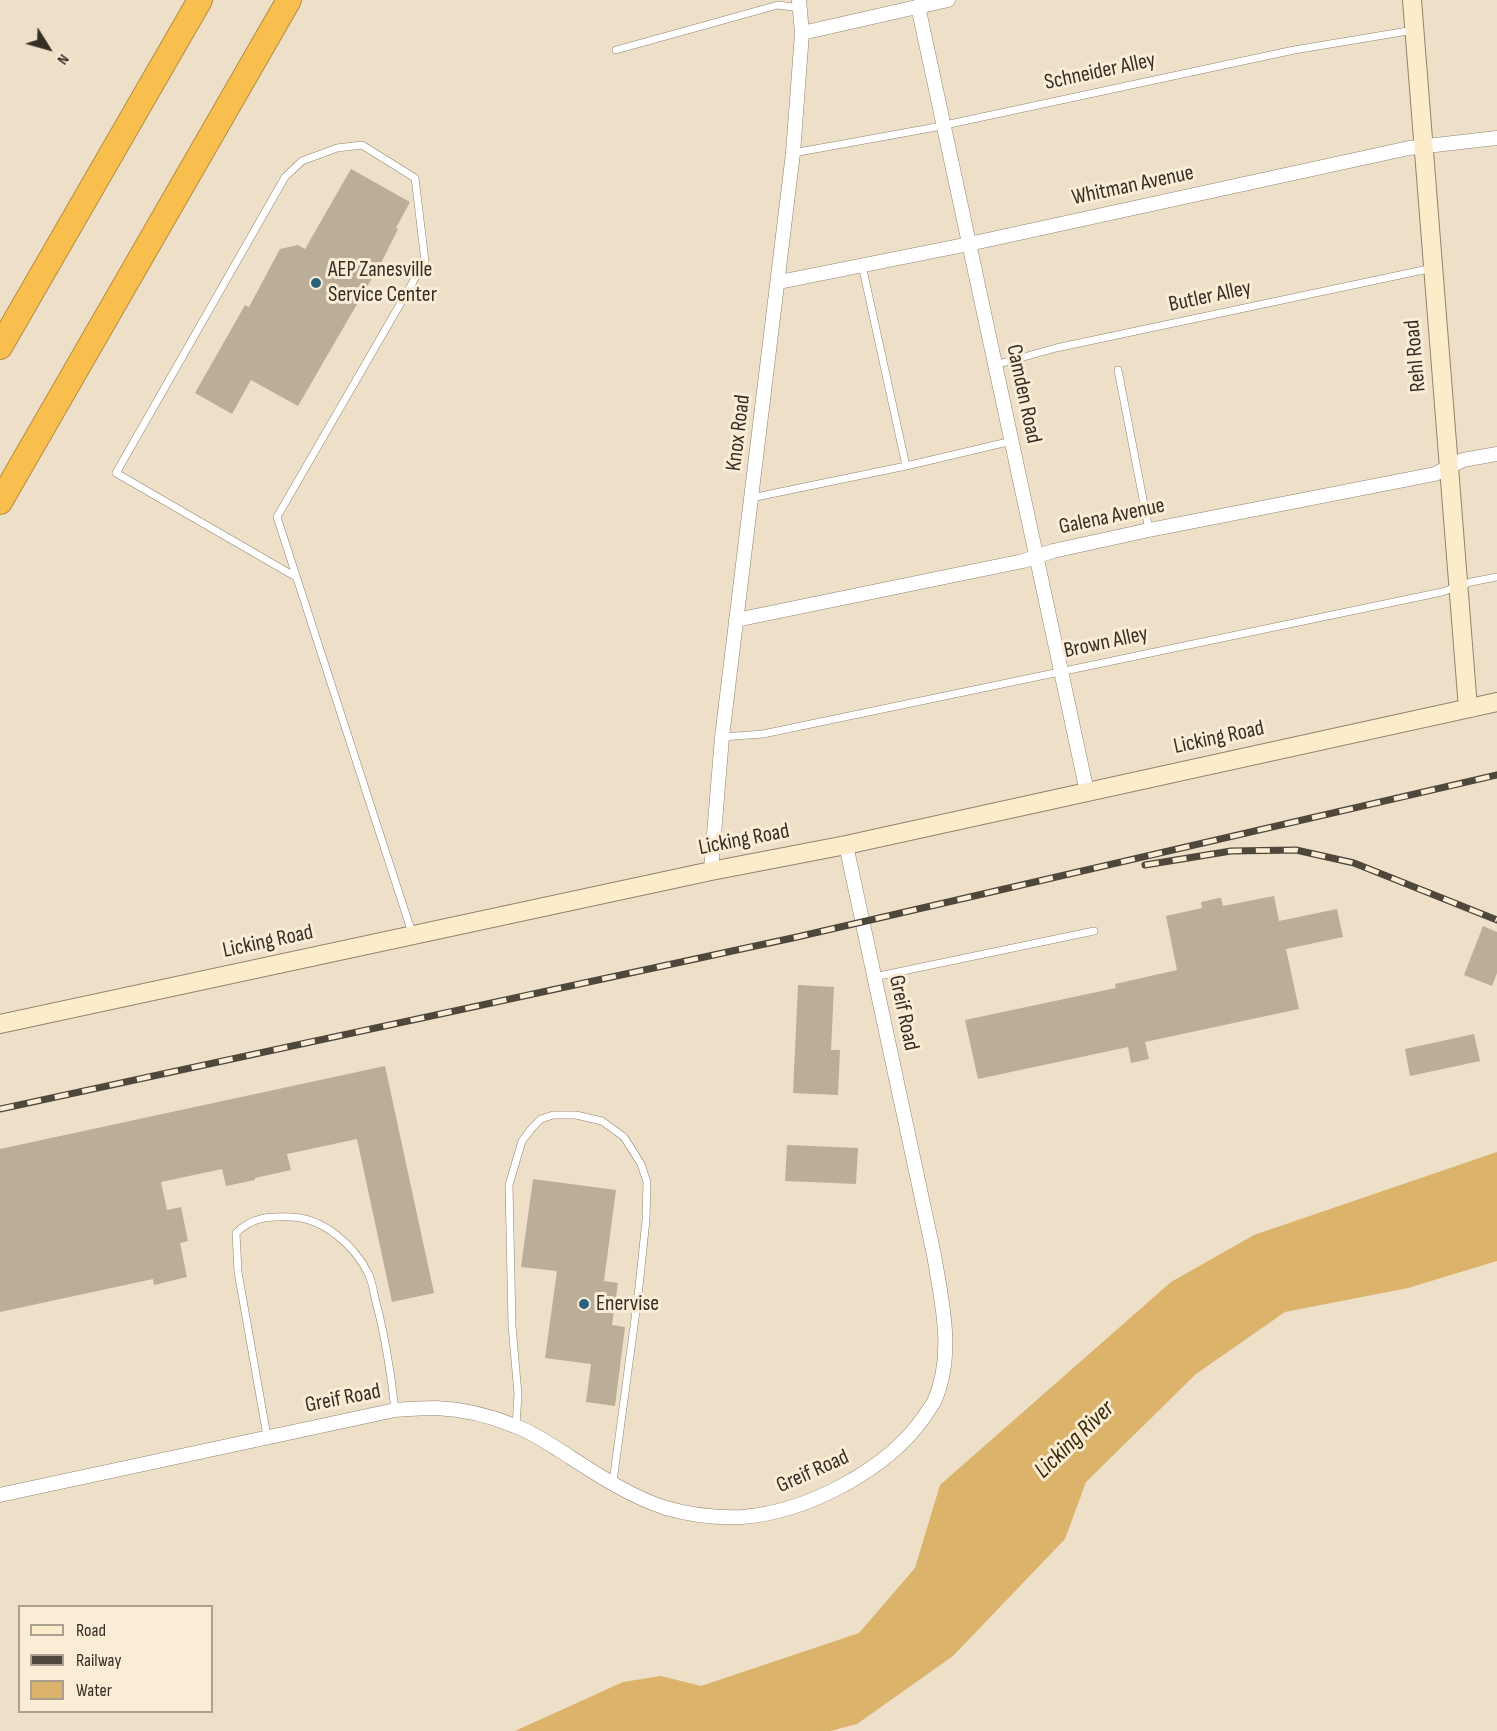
<!DOCTYPE html>
<style>
body{margin:0}
#map{position:relative;width:1497px;height:1731px;overflow:hidden;background:#eddfc8;font-family:"Sofia Sans Condensed",sans-serif}
canvas{display:block}
.legend{position:absolute;left:18px;top:1605px;width:195px;height:108px;box-sizing:border-box;background:#faecd5;border:2px solid #aba08f;margin:0;padding:8px 10px;list-style:none;font-size:18px;color:#352f26}
.legend li{display:flex;align-items:center;gap:12px;height:30px}
.legend b{width:30px;border:2px solid #aba08f}
.north{position:absolute;left:18px;top:18px;width:60px;height:60px;-webkit-text-stroke:4px #faecd5;paint-order:stroke;rotate:127deg;font-size:16px;font-weight:700;line-height:24px;text-align:center;color:#352f26}
.north::after{content:'';display:block;margin:auto;width:21px;height:27px;background:#352f26;clip-path:polygon(50% 0,100% 100%,50% 72%,0 100%)}
</style>
<div id="map">
<canvas width="1497" height="1731"></canvas>
<ul class="legend">
<li><b style="height:8px;background:#fdecca"></b>Road</li>
<li><b style="height:8px;background:#4e473c"></b>Railway</li>
<li><b style="height:16px;background:#dcb36a"></b>Water</li>
</ul>
<div class="north">N</div>
</div>
<script>
const ctx = document.querySelector('canvas').getContext('2d');
ctx.lineJoin = 'round';
function paint(path, color) { ctx.fillStyle = color; ctx.fill(path, 'evenodd'); }
function stroke(path, color, width, dash) { ctx.strokeStyle = color; ctx.lineWidth = width; ctx.lineCap = dash ? 'butt' : 'round'; ctx.setLineDash(dash || []); ctx.stroke(path); }
function drawText(font, color, halo, rows, align = 'center') {
  ctx.font = font + ' "Sofia Sans Condensed",sans-serif'; ctx.lineWidth = 6; ctx.setLineDash([]); ctx.textBaseline = 'middle'; ctx.strokeStyle = halo; ctx.fillStyle = color; for (const [text, x, y, turn = 0] of rows) {
    ctx.save(); ctx.translate(x, y); ctx.rotate((+turn || 0) * Math.PI / 180); ctx.textAlign = isNaN(turn) ? turn : align; if (halo) ctx.strokeText(text, 0, 0); ctx.fillText(text, 0, 0); ctx.restore();
  }
}
const water = new Path2D(`
 M1497,1152V1261L1408,1288L1285,1312L1196,1374L1086,1482L1065,1539L953,1656L857,1724L830,1731H515L623,1682L661,1676L701,1686L859,1633L915,1568L940,1485L1171,1282L1254,1235Z`);
const building = new Path2D(`
 M351,169L410,202L396,228L398,229L382,261L298,406L251,380L232,414L195,393L245,305L249,307L280,249L298,245L305,249Z
 M1274,896L1279,921L1337,909L1343,937L1286,949L1299,1009L1145,1042L1149,1059L1131,1063L1128,1047L978,1079L965,1020L1116,988L1115,984L1177,970L1166,916L1202,908L1201,902L1219,898H1221L1223,906Z
 M1483,926L1497,932V973L1492,986L1464,975Z
 M798,985L834,987L831,1050H840L838,1095L793,1093Z
 M1474,1034L1480,1061L1410,1076L1405,1049Z
 M385,1066L434,1293L392,1302L357,1139L287,1154L291,1170L255,1178V1180L226,1186L222,1169L161,1182L167,1210L181,1207L188,1241L180,1243L187,1277L154,1285L153,1279L0,1312V1149Z
 M787,1145L858,1148L856,1184L785,1181Z
 M533,1179L616,1190L604,1281L618,1283L612,1325L625,1327L615,1406L586,1402L591,1364L545,1358L557,1271L521,1267Z`);
const lane = new Path2D(`
 M616,50L778,5L800,8
 M793,153L931,128L1294,50L1414,30
 M862,265L906,466
 M995,365L1056,348L1433,268
 M1118,370L1149,530
 M751,498L906,466L1012,441
 M296,577L116,473L285,177L302,161L337,148L362,145L415,178L425,261L277,517L412,933
 M722,737L763,734L1442,592L1471,582L1497,577
 M874,977L1094,931
 M516,1426L518,1394L512,1326L509,1185L522,1141L532,1128L541,1119L553,1115H576L602,1121L624,1137L641,1164L647,1182L646,1220L638,1296L613,1482
 M267,1436L238,1272L236,1233C252,1217 270,1216 291,1217C324,1218 355,1246 369,1275C373,1284 374,1296 377,1306C386,1341 391,1375 395,1410`);
const street = new Path2D(`
 M918,6L1087,792
 M802,33L948,0
 M779,282L969,244L1409,148L1497,138
 M736,620L1023,561L1053,551L1149,530L1435,474L1463,460L1497,454
 M711,871L722,737L793,153L802,33L799,0
 M0,1495L395,1410C409,1409 422,1408 436,1408C462,1409 491,1416 515,1426C530,1431 545,1441 559,1450C592,1471 628,1496 666,1508C690,1515 718,1518 742,1517C807,1512 887,1470 924,1417C927,1412 931,1407 934,1402C955,1355 942,1303 934,1255L846,845`);
const secondary = new Path2D(`
 M1412,0L1468,708
 M0,1024L711,871L846,845L1497,702`);
const highway = new Path2D(`
 M0,347L200,0
 M0,502L289,0`);
const rail = new Path2D(`
 M1145,865L1231,851L1296,850L1354,863L1497,920
 M0,1109L797,937L1497,775`);
const markers = [
 [316,283,6,"#2a637d"],
 [584,1304,6,"#2a637d"]
];
const streetNames = [
 ["Schneider Alley",1100,72,-12],
 ["Whitman Avenue",1133,186,-12],
 ["Butler Alley",1210,297,-12],
 ["Rehl Road",1416,356,-95],
 ["Camden Road",1023,394,78],
 ["Knox Road",739,433,-83],
 ["Galena Avenue",1112,517,-12],
 ["Brown Alley",1106,643,-12],
 ["Licking Road",1219,738,-12],
 ["Licking Road",744,840,-11],
 ["Licking Road",268,942,-12],
 ["Greif Road",903,1013,78],
 ["Greif Road",343,1399,-11],
 ["Greif Road",813,1472,-24]
];
const poiNames = [
 ["AEP Zanesville",328,270],
 ["Service Center",328,295],
 ["Enervise",596,1304]
];
const waterNames = [
 ["Licking River",1075,1440,-44]
];
paint(water, '#dcb36a');
paint(building, '#bbae98');
stroke(lane, '#91846f', 8);
stroke(street, '#91846f', 15);
stroke(secondary, '#91846f', 20);
stroke(highway, '#b48d40', 26);
stroke(lane, '#fff', 7);
stroke(street, '#fff', 14);
stroke(secondary, '#fdecca', 18);
stroke(highway, '#f9bf4e', 24);
stroke(rail, '#4e473c', 7);
stroke(rail, '#faecd5', 4.5, [14]);
for (const [x, y, r, color] of markers) { const dot = new Path2D(); dot.arc(x, y, r, 0, 2 * Math.PI); ctx.fillStyle = color; ctx.fill(dot); stroke(dot, '#faecd5', 2); }
drawText('22px', '#352f26', '#faecd5', streetNames);
drawText('22px', '#352f26', '#faecd5', poiNames, 'left');
drawText('italic 24px', '#392806', '#faecd5', waterNames);
</script>
